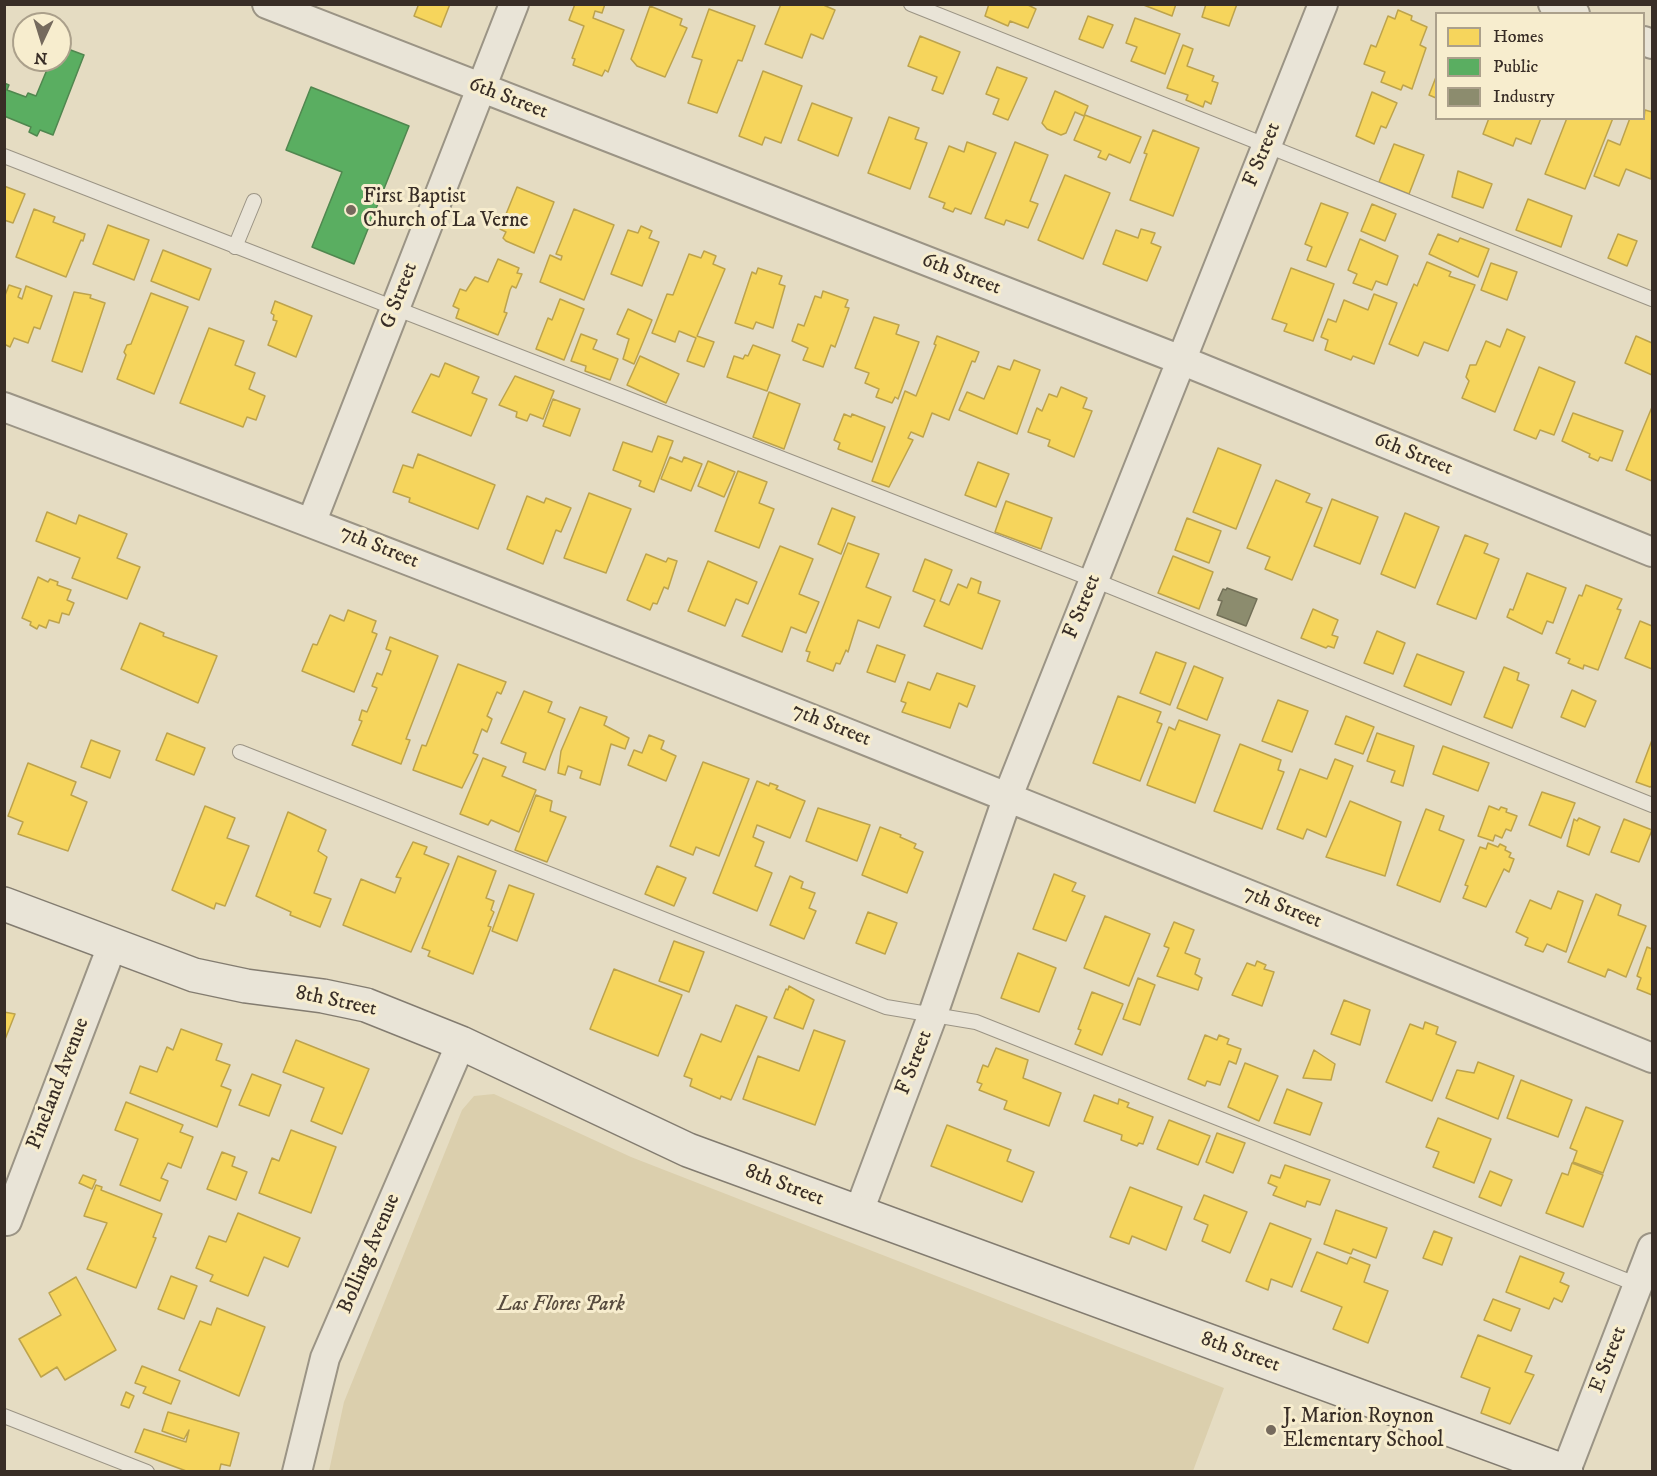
<!DOCTYPE html>
<style>
body{margin:0}
#map{position:relative;width:1657px;height:1476px;overflow:hidden;background:#e5dcc2;font-family:"IM FELL DW Pica",serif}
canvas{display:block}
.frame{position:absolute;inset:0;border:6px solid #382d26;pointer-events:none}
.legend{position:absolute;left:1435px;top:12px;width:210px;height:108px;box-sizing:border-box;background:#f7edce;border:2px solid #aba08b;margin:0;padding:8px 10px;list-style:none;font-size:18px;color:#382d26}
.legend li{display:flex;align-items:center;gap:12px;height:30px}
.legend b{width:30px;border:2px solid #aba08b}
.north{position:absolute;left:12px;top:12px;width:60px;height:60px;box-sizing:border-box;background:#f7edce;border:2px solid #aba08b;border-radius:50%;rotate:184deg;font-size:16px;font-weight:700;line-height:24px;text-align:center;color:#382d26}
.north::after{content:'';display:block;margin:auto;width:21px;height:27px;background:#756a5d;clip-path:polygon(50% 0,100% 100%,50% 72%,0 100%)}
</style>
<div id="map">
<canvas width="1657" height="1476"></canvas>
<div class="frame"></div>
<ul class="legend">
<li><b style="height:16px;background:#f6d55c"></b>Homes</li>
<li><b style="height:16px;background:#5aae61"></b>Public</li>
<li><b style="height:16px;background:#8c8c6e"></b>Industry</li>
</ul>
<div class="north">N</div>
</div>
<script>
const ctx = document.querySelector('canvas').getContext('2d');
ctx.lineJoin = 'round';
function paint(path, color) { ctx.fillStyle = color; ctx.fill(path, 'evenodd'); }
function stroke(path, color, width, dash) { ctx.strokeStyle = color; ctx.lineWidth = width; ctx.lineCap = dash ? 'butt' : 'round'; ctx.setLineDash(dash || []); ctx.stroke(path); }
function drawText(font, color, halo, rows, align = 'center') {
  ctx.font = font + ' "IM FELL DW Pica",serif'; ctx.lineWidth = 6; ctx.setLineDash([]); ctx.textBaseline = 'middle'; ctx.strokeStyle = halo; ctx.fillStyle = color; for (const [text, x, y, turn = 0] of rows) {
    ctx.save(); ctx.translate(x, y); ctx.rotate((+turn || 0) * Math.PI / 180); ctx.textAlign = isNaN(turn) ? turn : align; if (halo) ctx.strokeText(text, 0, 0); ctx.fillText(text, 0, 0); ctx.restore();
  }
}
const green = new Path2D(`
 M494,1094L631,1157L1224,1388L1193,1471H329L344,1402L462,1110L474,1096Z`);
const homes = new Path2D(`
 M415,4H450L441,27L414,16L418,6Z
 M575,4H605L602,13L595,11L593,18L624,30L608,72L605,70L602,76L573,65L575,59L572,58L584,26L569,20Z
 M781,4H821L835,10L823,39L811,34L802,58L765,44Z
 M989,4H1026L1036,9L1028,28L1010,21L1008,26L985,16Z
 M1141,4H1176L1172,16Z
 M1206,4H1237L1229,26L1202,17Z
 M650,6L682,19L680,25L687,28L665,77L637,66L631,59Z
 M709,9L755,26L742,61L738,60L717,113L688,103L702,60L692,57Z
 M1398,10L1412,16L1411,20L1427,27L1420,45L1426,48L1412,89L1403,85L1401,90L1381,82L1385,72L1364,64L1371,45L1376,47L1388,16L1395,19Z
 M1088,16L1113,25L1103,48L1079,39Z
 M1135,18L1180,34L1165,74L1131,61L1137,47L1126,43Z
 M920,36L960,52L943,94L932,90L937,77L908,66Z
 M1183,45L1193,49L1187,66L1214,76L1212,81L1218,83L1211,104L1205,101L1203,107L1186,100L1188,95L1167,88Z
 M997,67L1027,78L1008,120L993,114L999,99L986,94Z
 M763,71L802,86L781,143L765,137L762,145L739,136Z
 M1436,77V98L1429,95Z
 M1055,91L1088,106L1084,116L1075,112L1066,133L1061,135L1047,129L1042,123Z
 M1372,92L1397,103L1386,128L1381,126L1374,144L1356,136Z
 M812,103L852,118L838,156L798,140Z
 M1645,110L1652,112L1651,179L1626,169L1619,186L1594,176L1608,140L1620,145L1630,118H1644Z
 M1085,115L1141,137L1130,163L1109,154L1106,160L1098,157L1101,151L1074,140Z
 M889,117L919,128L915,139L927,143L910,189L868,173Z
 M1489,118H1541L1531,144L1516,138L1513,146L1483,134Z
 M1567,118H1613L1585,189L1545,174Z
 M1153,130L1199,148L1173,216L1130,200L1147,154L1144,153Z
 M967,142L996,153L971,214L955,208L953,212L943,208L945,203L929,197L949,146L964,152Z
 M1015,142L1048,155L1030,201L1038,204L1028,228L1006,220L1004,225L985,218Z
 M1394,144L1424,155L1409,194L1379,182Z
 M1458,171L1492,184L1483,208L1452,197Z
 M1065,175L1110,193L1083,259L1038,240Z
 M4,186L25,194L13,223L4,220Z
 M517,187L554,202L534,253L506,241L503,238L506,232L500,229Z
 M1528,199L1572,216L1561,247L1516,230Z
 M1321,203L1348,213L1326,267L1307,260L1312,247L1305,244Z
 M1372,204L1396,214L1385,241L1361,231Z
 M34,209L55,217L53,222L85,234L83,241L81,240L66,277L16,257Z
 M574,209L614,225L584,300L540,282L550,255L561,260L562,256L556,254Z
 M108,225L149,240L134,280L93,264Z
 M641,226L652,231L649,238L659,242L642,286L611,274L628,230L638,233Z
 M1141,229L1155,233L1151,243L1161,247L1147,281L1103,264L1116,230L1138,238Z
 M1438,234L1458,242L1460,238L1489,249L1478,277L1429,254Z
 M1618,234L1637,241L1627,266L1608,258Z
 M1360,239L1398,256L1387,285L1376,281L1372,290L1353,283L1357,274L1348,270Z
 M163,250L211,269L199,300L151,281Z
 M704,251L716,256L713,264L725,269L697,336L714,342L704,367L687,361L696,338L679,331L675,342L652,333L667,294L673,295L689,254L701,258Z
 M498,259L519,268L517,273L522,274L516,288L512,286L510,290L504,312L507,313L498,335L456,318L459,309L453,306L460,289L466,291L475,277L488,282Z
 M1427,262L1451,272L1449,276L1475,285L1448,351L1424,342L1418,356L1389,344L1414,284L1417,286Z
 M1491,263L1517,272L1507,300L1481,290Z
 M758,268L782,276L779,284L785,286L773,328L756,322L753,329L735,323L752,272L756,274Z
 M1291,268L1334,284L1313,341L1284,331L1287,324L1272,319Z
 M9,285L21,289L18,297L22,299L26,286L52,296L40,329L34,327L28,343L14,338L10,347L4,344V298Z
 M823,291L848,300L845,307L849,308L835,347L831,345L823,367L803,360L808,348L792,341L798,324L804,326L815,296L821,298Z
 M74,292L91,295L90,298L105,303L82,372L52,361Z
 M151,293L188,307L154,394L117,379L126,355L124,352L127,345L131,344Z
 M1374,294L1397,303L1374,364L1353,356L1351,360L1325,350L1328,340L1321,337L1328,319L1336,322L1344,300L1368,310Z
 M560,299L584,309L564,360L536,349L548,318L552,320Z
 M275,301L312,316L296,357L268,345L277,321L273,320L274,315L271,313Z
 M628,309L652,320L634,364L623,359L629,339L617,334Z
 M874,317L899,325L896,334L919,342L898,399L895,397L892,403L876,397L879,389L865,383L869,373L855,368Z
 M209,328L244,341L235,365L255,373L249,389L265,396L256,420L247,417L243,427L180,403Z
 M1507,329L1525,337L1495,412L1462,398L1469,381L1466,377L1470,365H1476L1486,341L1500,347Z
 M581,334L597,340L593,349L618,359L610,380L585,371L586,366L571,361Z
 M937,336L979,352L975,362L972,361L949,420L932,413L923,437L911,432L908,438L913,440L889,487L872,481L905,391L916,396L936,345L934,344Z
 M1636,336L1652,343V375L1625,363Z
 M753,345L780,355L767,391L727,377L734,356L743,359L745,355L748,356Z
 M640,356L679,374L666,403L627,385Z
 M1014,360L1040,370L1017,434L959,410L967,392L984,399L998,366L1010,370Z
 M445,363L479,377L472,393L487,399L471,436L412,412L431,374L439,377Z
 M1539,367L1575,382L1554,435L1540,430L1536,439L1514,430Z
 M515,376L554,391L543,419L530,414L527,421L516,417L517,412L499,405Z
 M1061,387L1087,398L1083,408L1092,411L1074,457L1048,446L1050,440L1028,432L1037,408L1042,411L1049,394L1057,397Z
 M769,392L800,404L784,449L753,437Z
 M553,399L580,409L570,436L543,426Z
 M1652,407V481L1626,470Z
 M1573,413L1623,431L1612,461L1600,457L1598,461L1589,457L1590,454L1562,441Z
 M844,414L851,417L852,414L885,427L872,462L838,449L840,443L834,440Z
 M658,436L673,441L654,492L639,486L641,481L613,470L623,442L652,452Z
 M1218,448L1261,465L1236,529L1193,512Z
 M418,454L495,485L478,529L409,502L410,498L393,492L403,465L413,468Z
 M670,457L682,462L684,457L702,464L691,491L661,479Z
 M708,461L735,472L724,497L698,486Z
 M978,462L1009,474L996,507L965,495Z
 M738,471L767,482L759,503L774,509L759,548L715,531Z
 M1276,480L1310,494L1306,502L1322,508L1292,580L1265,569L1270,557L1247,548Z
 M589,493L631,509L606,573L564,558Z
 M527,496L544,503L546,498L571,508L561,532L556,530L543,564L507,549Z
 M1332,499L1378,517L1360,564L1314,546Z
 M1006,501L1052,518L1041,549L995,532Z
 M832,508L855,517L841,554L818,544Z
 M47,512L76,524L79,515L127,534L117,558L140,567L127,599L72,578L80,558L36,541Z
 M1405,513L1439,527L1415,588L1381,574Z
 M1187,518L1221,531L1209,563L1175,550Z
 M1465,535L1488,544L1484,553L1499,559L1476,619L1437,604Z
 M848,543L879,554L866,587L891,597L879,628L858,620L848,652L846,650L840,664L836,663L833,671L807,661L810,652L806,651Z
 M780,546L813,559L799,594L819,602L806,633L791,627L782,652L742,636Z
 M646,554L666,562L668,558L677,561L668,589L664,587L657,604L653,603L650,610L627,600Z
 M1173,556L1213,572L1199,609L1158,593Z
 M925,559L952,570L940,601L949,605L958,584L967,588L971,578L981,582L978,593L1000,601L982,649L924,626L935,600L913,591Z
 M708,561L757,582L748,604L736,599L725,626L688,611Z
 M1527,573L1566,588L1553,623L1547,621L1542,634L1507,617L1510,609L1513,610Z
 M38,577L48,582L50,579L58,582L57,585L71,590L67,600L74,603L69,615L62,613L59,623L49,620L46,628L39,625L37,629L30,625L31,622L22,618Z
 M1586,585L1622,599L1617,609L1621,610L1598,670L1584,665L1583,669L1568,663L1570,659L1556,653L1579,595L1582,596Z
 M1313,609L1338,620L1332,635L1338,637L1334,648L1328,646L1326,648L1301,638Z
 M348,610L376,621L372,632L377,634L354,692L302,671L313,644L317,645L330,615L344,621Z
 M1640,621L1652,626V669L1625,658Z
 M140,623L164,633L163,636L217,656L198,703L121,669Z
 M1377,631L1405,643L1393,674L1364,663Z
 M390,637L438,656L406,739L410,740L401,764L352,745L362,721L359,720L362,710L367,712L377,688L372,686L377,673L382,675L391,651L386,649Z
 M877,645L905,655L895,682L867,672Z
 M1156,652L1186,663L1170,705L1140,693Z
 M1417,654L1464,672L1451,705L1404,686Z
 M458,664L506,682L501,694L497,692L487,716L492,719L487,732L482,729L473,753L478,755L462,788L413,770L422,745L426,746Z
 M1194,666L1223,678L1207,720L1177,708Z
 M1504,667L1519,673L1517,680L1529,685L1512,728L1484,717Z
 M937,673L975,686L967,707L959,703L950,728L902,712L906,703L901,701L908,682L930,690Z
 M1572,690L1596,701L1585,727L1561,717Z
 M524,691L552,702L548,712L565,719L545,770L523,762L526,753L501,743Z
 M1118,696L1161,712L1157,722L1162,724L1140,781L1093,763Z
 M1278,700L1308,711L1292,752L1262,741Z
 M580,707L607,717L604,725L629,738L625,749L611,744L600,785L580,778L582,771L568,766L565,775L558,773L561,751Z
 M1346,716L1374,727L1363,754L1335,744Z
 M1179,720L1220,735L1195,803L1147,785L1169,727L1175,730Z
 M167,733L205,748L194,775L156,760Z
 M1377,733L1414,746L1403,786L1391,782L1395,771L1367,761Z
 M649,735L664,741L661,749L676,756L666,781L628,765L634,750L642,753Z
 M91,740L120,751L110,778L81,767Z
 M1652,740V786L1650,787L1636,782Z
 M1240,744L1281,760L1278,770L1284,772L1262,829L1214,811Z
 M1443,746L1489,763L1478,791L1433,774Z
 M483,758L506,767L502,776L536,790L519,832L491,820L488,825L460,814Z
 M1335,759L1353,766L1326,837L1307,829L1303,839L1277,829L1300,769L1327,779Z
 M703,762L749,779L719,856L696,847L693,855L670,846Z
 M28,763L76,782L71,795L87,802L68,851L18,834L23,822L8,816Z
 M757,781L769,786L770,783L778,786L776,789L805,801L790,838L757,825L753,837L764,842L755,866L772,873L757,911L713,893Z
 M1542,792L1575,803L1561,838L1529,825Z
 M536,795L552,801L550,811L566,817L547,862L515,850Z
 M1350,801L1401,822L1385,876L1326,857Z
 M205,806L235,818L227,838L249,846L225,906L216,903L214,909L172,890Z
 M1489,806L1499,810L1501,807L1507,809L1506,812L1517,816L1511,831L1506,829L1502,838L1495,835L1493,841L1478,836Z
 M818,808L870,825L857,861L806,841Z
 M1426,809L1444,816L1439,830L1464,840L1440,902L1397,885Z
 M288,812L326,830L318,851L327,857L314,893L331,899L320,927L290,915L291,912L256,896Z
 M1579,818L1600,827L1589,855L1567,846L1574,819L1577,821Z
 M1624,819L1652,830L1639,862L1611,852Z
 M880,827L901,835L900,837L916,844L914,848L923,852L907,893L862,875Z
 M413,842L427,847L424,854L449,864L411,952L343,925L361,879L395,893L401,878L396,877Z
 M1488,843L1498,847L1500,844L1506,847L1505,850L1511,853L1509,857L1514,859L1509,872L1504,869L1486,907L1463,898L1468,886L1465,885L1480,847L1486,849Z
 M458,856L496,871L486,898L494,901L491,910L494,912L488,926L491,927L473,974L428,956L430,951L422,948Z
 M657,866L686,878L674,906L645,894Z
 M1054,874L1076,883L1072,891L1085,896L1066,941L1033,929Z
 M790,876L803,882L801,888L815,893L809,908L816,911L804,939L770,925Z
 M509,885L534,894L517,941L492,931Z
 M1558,891L1583,901L1566,952L1547,944L1543,952L1525,945L1528,938L1516,932L1530,900L1551,909Z
 M1596,894L1621,905L1618,915L1646,926L1626,977L1608,969L1605,977L1568,962Z
 M868,912L897,923L885,954L856,943Z
 M1105,916L1150,934L1129,986L1084,968Z
 M1174,922L1194,930L1185,953L1200,959L1195,974L1202,978L1198,990L1157,976L1169,948L1164,946Z
 M674,941L704,952L689,992L659,981Z
 M1647,947L1652,949V995L1637,989L1641,978L1637,976Z
 M1018,953L1056,968L1039,1012L1001,998Z
 M1257,961L1266,965L1264,969L1274,972L1262,1006L1232,995L1247,963L1255,966Z
 M614,969L682,995L658,1056L590,1029Z
 M1138,978L1155,985L1140,1025L1123,1019Z
 M789,986L814,1000L803,1029L774,1018L786,989L788,990Z
 M1092,992L1123,1004L1102,1055L1075,1044L1081,1030L1078,1029Z
 M1344,1000L1370,1010L1360,1045L1331,1034Z
 M736,1005L767,1017L731,1100L721,1096L720,1099L690,1086L692,1079L684,1076L701,1034L721,1042Z
 M4,1012L15,1014L4,1042Z
 M1425,1022L1438,1027L1436,1034L1456,1042L1432,1101L1386,1082L1410,1024L1423,1029Z
 M181,1029L222,1044L216,1060L230,1065L221,1086L231,1090L217,1127L130,1093L140,1066L157,1072L167,1047L173,1050Z
 M814,1030L845,1041L815,1125L743,1099L758,1056L799,1071Z
 M1205,1035L1217,1040L1219,1035L1229,1039L1227,1044L1241,1049L1236,1064L1229,1061L1220,1085L1207,1081L1205,1086L1188,1079Z
 M296,1040L369,1069L342,1134L311,1121L324,1088L283,1072Z
 M996,1048L1028,1060L1023,1078L1061,1093L1049,1126L1004,1109L1007,1101L979,1090L982,1084L977,1082L983,1065L988,1067Z
 M1314,1050L1335,1064L1331,1080L1303,1078Z
 M1478,1062L1514,1076L1498,1119L1446,1098L1457,1070L1474,1073Z
 M1245,1063L1278,1076L1259,1121L1228,1107Z
 M252,1074L281,1085L269,1116L239,1105Z
 M1521,1080L1572,1100L1558,1137L1507,1118Z
 M1287,1089L1322,1103L1310,1135L1274,1123Z
 M1094,1095L1118,1104L1119,1099L1129,1103L1127,1107L1153,1117L1143,1144L1139,1143L1137,1146L1121,1140L1122,1135L1084,1121Z
 M126,1102L183,1125L180,1132L193,1137L181,1168L168,1163L161,1178L168,1181L160,1201L120,1185L138,1139L115,1130Z
 M1586,1107L1623,1121L1603,1173L1573,1162L1577,1151L1570,1148Z
 M1438,1118L1491,1139L1474,1183L1433,1167L1439,1152L1426,1147Z
 M1169,1120L1210,1136L1198,1165L1157,1149Z
 M947,1125L1011,1150L1007,1161L1034,1172L1022,1202L931,1166Z
 M291,1130L336,1147L311,1213L259,1193L272,1158L279,1161Z
 M1217,1133L1245,1143L1233,1173L1206,1162Z
 M222,1152L235,1157L232,1166L247,1172L236,1200L207,1189Z
 M1572,1163L1603,1175L1583,1227L1546,1213L1562,1173L1568,1175Z
 M1285,1165L1330,1180L1320,1205L1307,1201L1305,1207L1273,1195L1277,1187L1268,1183L1271,1175L1280,1178Z
 M1490,1171L1512,1180L1501,1206L1479,1197Z
 M83,1175L96,1180L92,1189L79,1183Z
 M96,1185L102,1187L101,1190L162,1214L153,1237L156,1238L136,1288L87,1269L107,1223L84,1216Z
 M1130,1187L1182,1207L1166,1250L1132,1236L1129,1244L1110,1237Z
 M1204,1195L1247,1212L1230,1253L1202,1241L1208,1225L1194,1219Z
 M1336,1210L1387,1228L1376,1258L1353,1249L1351,1254L1324,1244Z
 M238,1213L300,1238L288,1267L264,1257L248,1296L210,1281L213,1275L196,1268L209,1236L226,1242Z
 M1270,1223L1311,1239L1292,1287L1271,1279L1268,1290L1246,1281Z
 M1434,1231L1452,1238L1442,1265L1423,1258Z
 M1317,1252L1347,1264L1350,1257L1370,1265L1364,1282L1388,1291L1368,1343L1333,1329L1342,1307L1301,1291Z
 M1520,1256L1564,1273L1560,1282L1569,1286L1562,1302L1554,1298L1549,1309L1506,1292Z
 M171,1276L197,1286L184,1319L158,1309Z
 M76,1277L116,1350L65,1380L57,1367L41,1377L19,1339L61,1315L49,1293Z
 M1493,1299L1520,1309L1511,1331L1484,1320Z
 M217,1308L265,1327L239,1396L179,1370L200,1321L211,1325Z
 M1478,1335L1532,1356L1525,1372L1534,1375L1510,1424L1481,1413L1490,1388L1461,1377Z
 M142,1366L180,1381L171,1404L143,1393L146,1387L135,1383Z
 M126,1392L134,1396L129,1408L121,1405Z
 M168,1412L239,1433L230,1466L221,1464L219,1472H189L135,1452L144,1429L186,1442L189,1430L184,1439L162,1431Z`);
const public = new Path2D(`
 M60,46L84,55L53,135L40,130L37,136L29,132L31,127L4,116V83L9,85L7,90L26,97L28,93L36,96L51,60H60Z
 M311,87L409,126L354,264L312,247L342,172L286,150Z`);
const industry = new Path2D(`
 M1227,588L1257,599L1246,626L1217,615L1222,601L1218,600L1223,589L1226,590Z`);
const lane = new Path2D(`
 M911,4L1652,299
 M4,156L1094,580L1652,805
 M235,247L254,201
 M240,752L886,1007L976,1022L1638,1285
 M4,1416L147,1472`);
const street = new Path2D(`
 M267,4L1181,360L1652,552
 M1553,4L1575,14
 M1644,41L1652,44
 M4,407C558,613 1105,836 1652,1058
 M312,521L514,4
 M858,1214L933,1014L1008,796L1323,4
 M7,1221L112,946
 M1566,1471L1652,1248
 M297,1472L325,1358L461,1043`);
const secondary = new Path2D(`
 M4,904L194,975L246,986L323,996L366,1005L461,1043L688,1150L1566,1472`);
const markers = [
 [351,210,6,"#756a5d"],
 [1271,1430,6,"#756a5d"]
];
const streetNames = [
 ["6th Street",508,99,21],
 ["F Street",1263,155,-68],
 ["6th Street",961,275,21],
 ["G Street",400,296,-69],
 ["6th Street",1413,455,22],
 ["7th Street",379,548,22],
 ["F Street",1083,607,-68],
 ["7th Street",831,726,22],
 ["7th Street",1282,908,22],
 ["8th Street",336,1002,12],
 ["F Street",915,1063,-69],
 ["Pineland Avenue",59,1084,-69],
 ["8th Street",784,1186,21],
 ["Bolling Avenue",370,1254,-67],
 ["8th Street",1240,1353,20],
 ["E Street",1609,1360,-69]
];
const poiNames = [
 ["First Baptist",363,198],
 ["Church of La Verne",363,222],
 ["J. Marion Roynon",1283,1418],
 ["Elementary School",1283,1442]
];
const parkNames = [
 ["Las Flores Park",561,1306]
];
paint(green, '#dbcfad');
paint(homes, '#f6d55c');
stroke(homes, '#bda34c', 1.5);
paint(public, '#5aae61');
stroke(public, '#50874f', 1.5);
paint(industry, '#8c8c6e');
stroke(industry, '#737058', 1.5);
stroke(lane, '#9b9485', 16);
stroke(street, '#9b9485', 32);
stroke(secondary, '#837c70', 36);
stroke(lane, '#e9e4d7', 14);
stroke(street, '#e9e4d7', 28);
stroke(secondary, '#e9e4d7', 33);
for (const [x, y, r, color] of markers) { const dot = new Path2D(); dot.arc(x, y, r, 0, 2 * Math.PI); ctx.fillStyle = color; ctx.fill(dot); stroke(dot, '#f7edce', 2); }
drawText('21px', '#382d26', '#f7edce', streetNames);
drawText('21px', '#382d26', '#f7edce', poiNames, 'left');
drawText('italic 21px', '#574b3e', '#f7edce', parkNames);
</script>
